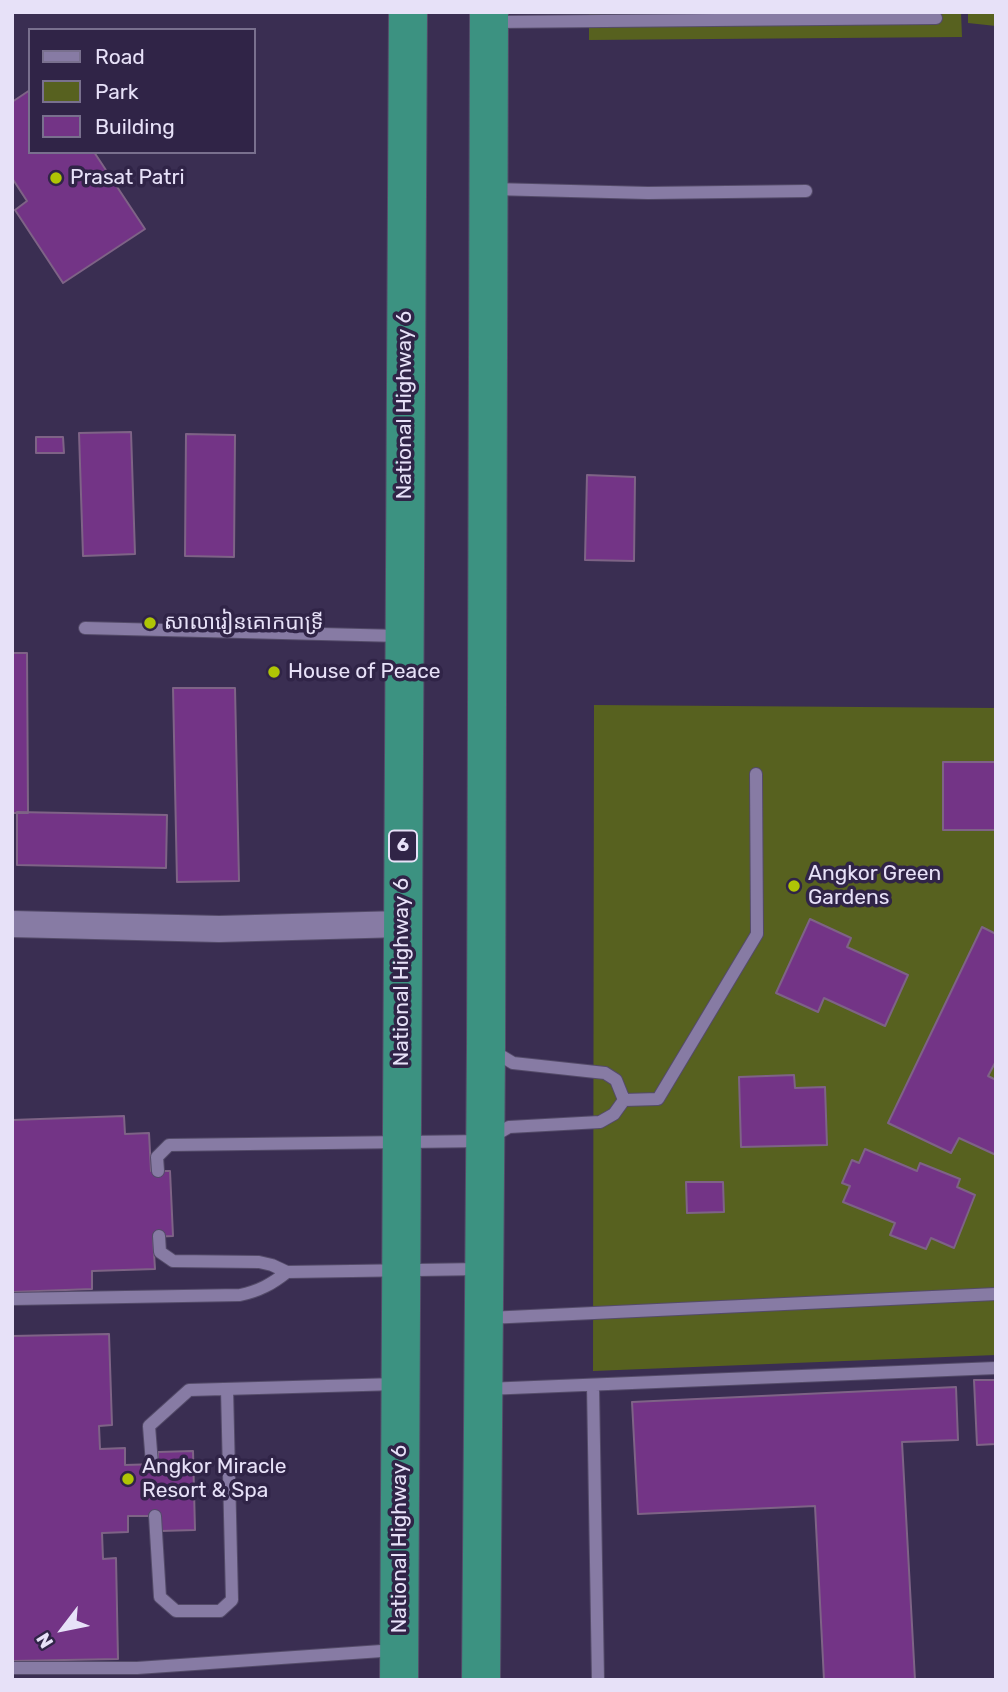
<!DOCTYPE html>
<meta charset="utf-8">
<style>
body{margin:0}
#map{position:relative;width:1008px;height:1692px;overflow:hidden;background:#3a2e52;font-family:Rubik,sans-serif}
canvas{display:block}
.frame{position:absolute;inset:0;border:14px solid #e7e1f8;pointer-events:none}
.legend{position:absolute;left:28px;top:28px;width:228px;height:126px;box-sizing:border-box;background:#302447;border:2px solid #79708e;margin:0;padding:9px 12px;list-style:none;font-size:21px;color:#e7e1f8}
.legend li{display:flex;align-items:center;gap:14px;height:35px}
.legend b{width:35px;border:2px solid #79708e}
.north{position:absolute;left:28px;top:1594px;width:70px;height:70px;-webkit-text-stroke:5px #302447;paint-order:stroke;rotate:238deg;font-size:19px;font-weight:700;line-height:28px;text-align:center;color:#e7e1f8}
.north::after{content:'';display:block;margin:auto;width:24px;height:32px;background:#e7e1f8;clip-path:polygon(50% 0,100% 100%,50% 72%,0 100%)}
</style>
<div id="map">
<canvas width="1008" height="1692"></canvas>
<div class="frame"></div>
<ul class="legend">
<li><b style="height:9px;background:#877ba4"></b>Road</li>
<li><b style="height:19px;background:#57611f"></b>Park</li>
<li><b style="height:19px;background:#733486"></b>Building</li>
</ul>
<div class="north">N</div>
</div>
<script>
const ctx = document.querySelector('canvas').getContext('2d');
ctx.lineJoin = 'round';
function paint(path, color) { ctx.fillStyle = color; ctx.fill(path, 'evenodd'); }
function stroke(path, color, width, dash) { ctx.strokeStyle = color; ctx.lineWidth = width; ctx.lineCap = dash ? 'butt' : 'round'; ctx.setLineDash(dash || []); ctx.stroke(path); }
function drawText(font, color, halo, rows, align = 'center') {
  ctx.font = font + ' Rubik,"Noto Sans Khmer",sans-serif'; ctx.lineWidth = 7; ctx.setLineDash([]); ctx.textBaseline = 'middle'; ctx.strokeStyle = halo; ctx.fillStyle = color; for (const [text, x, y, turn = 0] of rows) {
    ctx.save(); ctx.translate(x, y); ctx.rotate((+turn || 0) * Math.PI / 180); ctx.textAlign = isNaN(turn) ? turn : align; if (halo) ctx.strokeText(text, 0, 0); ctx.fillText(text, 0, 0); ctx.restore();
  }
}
const green = new Path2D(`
 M589,12H961L962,37L589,40Z
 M968,12H996V26L968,23Z
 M594,705L996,708V1355L593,1371Z`);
const building = new Path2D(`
 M30,90V152H94L145,229L63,283L15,210L27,201L12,178V102Z
 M131,432L135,554L83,556L79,433Z
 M186,434L235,435L234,557L185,556Z
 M36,437H63L64,453H36Z
 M587,475L635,477L634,561L585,560Z
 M12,653H27L28,813H12Z
 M173,688H235L239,881L177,882Z
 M943,762H996V830H943Z
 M17,812L167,815L166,868L17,865Z
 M810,919L851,938L847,947L908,975L885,1026L824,998L818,1012L776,993Z
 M982,927L996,934V1061L988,1076L996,1080V1155L959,1138L951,1153L888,1123Z
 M794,1075L795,1088L825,1087L827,1145L741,1147L739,1077Z
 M124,1116L125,1134L149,1133L151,1171H170L173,1236L153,1237L155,1269L92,1271V1289L12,1292V1120Z
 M865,1149L917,1171L920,1163L960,1179L957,1187L975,1195L954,1248L931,1238L926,1249L890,1235L895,1223L843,1202L850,1186L842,1183L852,1160L859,1163Z
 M686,1182H723L724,1212L687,1213Z
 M109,1334L112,1425L99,1426L100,1449L125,1448V1465L158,1464V1452L193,1451L195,1530L160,1531L159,1516H128V1532L102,1533L103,1559L116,1558L118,1659L12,1661V1336Z
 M974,1380H996V1444L977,1445Z
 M956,1387L958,1440L902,1442L915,1680H824L815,1506L638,1514L632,1402Z`);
const lane = new Path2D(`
 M493,22L936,18
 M493,189L648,193L806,191
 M85,628L400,636
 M624,1100L658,1099L757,934L756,774
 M158,1171L157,1157L169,1145L485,1141L509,1127L600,1122L614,1114L624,1100L616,1080L605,1073L513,1063L493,1051
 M159,1236L160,1252L173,1261L259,1262L272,1265L287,1272L481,1269
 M12,1299L240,1295C259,1291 272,1284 287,1272
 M488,1318L996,1294
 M593,1386L598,1680
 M486,1389L996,1368
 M152,1464L149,1426L189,1390L397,1384
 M155,1516L160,1597L176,1611H220L232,1600L227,1389
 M12,1668H137L396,1650`);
const street = new Path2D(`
 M12,924L219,929L402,924`);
const highway = new Path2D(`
 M399,1680L408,12
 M481,1680L486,1047L489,12`);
const markers = [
 [56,178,7,"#afc505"],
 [150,623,7,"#afc505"],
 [274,672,7,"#afc505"],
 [794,886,7,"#afc505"],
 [128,1479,7,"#afc505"]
];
const shields = [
 [403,846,28]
];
const shieldNames = [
 ["6",403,846]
];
const poiNames = [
 ["Prasat Patri",70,178],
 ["សាលារៀនគោកបាទ្រី",164,623],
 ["House of Peace",288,672],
 ["Angkor Green",808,874],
 ["Gardens",808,898],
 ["Angkor Miracle",142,1467],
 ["Resort & Spa",142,1491]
];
const streetNames = [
 ["National Highway 6",405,405,-90],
 ["National Highway 6",402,972,-90],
 ["National Highway 6",400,1539,-90]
];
paint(green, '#57611f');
paint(building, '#733486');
stroke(building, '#7e6386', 2);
stroke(lane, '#544b69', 14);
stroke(street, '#544b69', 28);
stroke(highway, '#544b69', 40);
stroke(lane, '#877ba4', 12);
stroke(street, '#877ba4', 26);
stroke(highway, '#3c9281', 38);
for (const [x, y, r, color] of markers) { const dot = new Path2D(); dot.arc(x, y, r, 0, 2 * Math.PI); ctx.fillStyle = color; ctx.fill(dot); stroke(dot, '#302447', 2.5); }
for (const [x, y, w] of shields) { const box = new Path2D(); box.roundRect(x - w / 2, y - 15.5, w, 31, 5); ctx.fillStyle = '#302447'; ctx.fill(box); stroke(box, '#e7e1f8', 2); }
drawText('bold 19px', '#e7e1f8', null, shieldNames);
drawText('21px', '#e7e1f8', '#302447', poiNames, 'left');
drawText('21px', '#e7e1f8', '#302447', streetNames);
</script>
